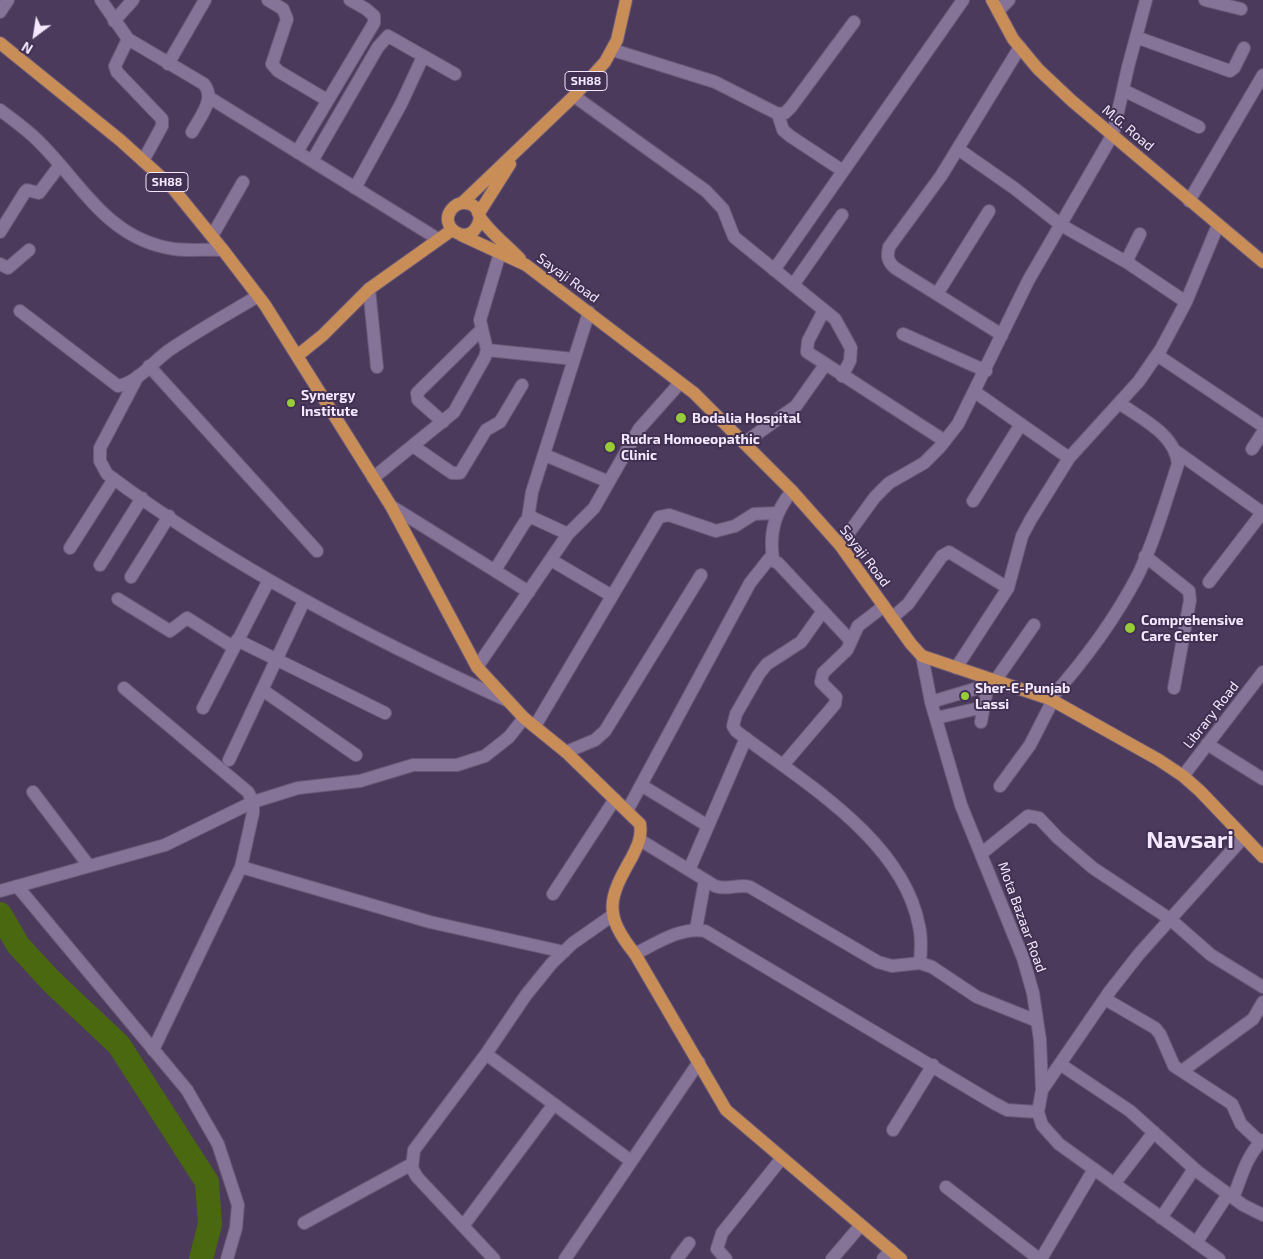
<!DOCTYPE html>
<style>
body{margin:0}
#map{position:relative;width:1263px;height:1259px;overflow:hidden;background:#4c3a5c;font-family:"Exo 2",sans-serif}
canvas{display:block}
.north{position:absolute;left:10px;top:10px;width:50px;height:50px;-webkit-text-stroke:4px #413051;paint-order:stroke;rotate:211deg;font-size:14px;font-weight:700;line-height:20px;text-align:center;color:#f3e8fe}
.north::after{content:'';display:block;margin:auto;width:18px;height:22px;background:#f3e8fe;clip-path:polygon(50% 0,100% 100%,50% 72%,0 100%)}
</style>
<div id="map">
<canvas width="1263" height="1259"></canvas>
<div class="north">N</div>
</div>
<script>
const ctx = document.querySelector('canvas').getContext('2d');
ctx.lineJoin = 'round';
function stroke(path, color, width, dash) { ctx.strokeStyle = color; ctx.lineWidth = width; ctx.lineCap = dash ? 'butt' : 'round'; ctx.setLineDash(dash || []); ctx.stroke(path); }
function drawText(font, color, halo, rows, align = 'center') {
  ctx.font = font + ' "Exo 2",sans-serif'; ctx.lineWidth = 4; ctx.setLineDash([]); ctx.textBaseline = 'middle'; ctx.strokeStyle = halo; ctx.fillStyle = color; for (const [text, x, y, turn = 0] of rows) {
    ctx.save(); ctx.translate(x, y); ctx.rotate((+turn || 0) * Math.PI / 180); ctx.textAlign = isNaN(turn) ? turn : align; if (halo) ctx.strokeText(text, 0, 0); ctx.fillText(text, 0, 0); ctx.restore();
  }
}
const river = new Path2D(`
 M0,914L18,945L51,981L119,1045L207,1182L210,1224L201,1259`);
const minor = new Path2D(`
 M101,0L128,39L204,84C216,99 200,117 192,132
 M268,0L283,9L287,19L272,64L278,71L327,100
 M1205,0L1241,9
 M998,11L1009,0
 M0,12L8,0
 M114,21L133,0
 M1136,37L1230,71L1234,68L1244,48
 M128,39L115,66L117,72L162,119V126L143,161
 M613,50L715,82L778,114L785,113L791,107L854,22
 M168,64L205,0
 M1123,90L1199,127
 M574,96L706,191L723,209L734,237L835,319L851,348L850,361L842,376
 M210,98L438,239
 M0,110C11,118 23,127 33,136C79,178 104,239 174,249C190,251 207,249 223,250
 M778,114L783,130L790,136L843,171
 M958,149L1014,188L1061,225L1128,263
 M297,152L374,23V16L366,9L350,0
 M312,161L378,47L388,36L455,74
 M355,188L401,104L421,61L427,58
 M1189,201L1263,75
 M0,232L25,192L27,190L39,193L60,165
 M1140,234L1129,256L1128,263L1186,302
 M212,236L243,182
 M0,264L8,268L29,250
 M774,270L963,0
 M793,285L842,215
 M369,289L377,367
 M937,294L989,211
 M824,310L808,341L807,352L945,441
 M20,311L118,386C137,383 153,362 168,351C197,331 228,314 258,296
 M903,334L986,371
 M1002,335L895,268C887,261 887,256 889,247L941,176L1020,47
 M487,350L574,359
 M1157,355L1263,426
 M149,366L317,551
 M138,376L100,448V461L107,474C232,567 367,637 508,701
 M975,392L1069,458
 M443,422L418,400L417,393L481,330
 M744,443L796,406L825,365
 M413,446L452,473H460L486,430L500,422L522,385
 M1252,449L1263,432
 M1177,452L1263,513
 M545,455L609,482
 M373,478L454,412L485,357L487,350L480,320L500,253
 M973,501L1021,424
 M391,506L529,592
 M528,518L532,492L589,312
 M840,545L875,497L889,483L924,463L940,447L958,424L1028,281L1113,134L1128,67L1146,0
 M70,548L114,479
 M1145,556L1189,591L1190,600L1174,688
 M773,559C769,532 775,512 792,491
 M551,560L612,596
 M100,565L142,498
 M495,570L525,522L531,517L568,534
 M131,577L169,516
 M1209,582L1262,513
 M118,599L170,631L187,618L233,647
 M823,611L801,642L767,664L759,674L736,714L733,726L736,731C800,780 903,839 919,926C922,938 921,951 920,963
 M892,618L908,604L942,556L949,552L1008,588
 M237,640L385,713
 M922,656L931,702L961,805L1023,958L1033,993L1040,1040L1042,1090L1038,1112L1042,1125L1059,1144L1219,1259
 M477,667L568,534L594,508L639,429L680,383
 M956,668L1008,588L1022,536L1031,519L1069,458L1139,381L1161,349L1186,302L1218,225
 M995,681L1034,625
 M124,688L248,792L253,802V813L241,867L153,1050
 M264,691L356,755
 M1050,699C1085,660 1114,621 1138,575C1155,540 1166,500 1178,464C1175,434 1142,419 1119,403
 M931,702L988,685
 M203,708L269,580
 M936,718L984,707
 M981,722L989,679
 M535,726L659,517L669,515L716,531L735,526L754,514L777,513
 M1207,744L1263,779
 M566,752L595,740L605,731L701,575
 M229,760L304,601
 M783,765L835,704L836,697L821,682L823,673L847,650L858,626L884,606
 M1183,776L1263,672
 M641,785L708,826
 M1000,786L1030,745L1053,700
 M33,792L89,866
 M627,811L750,583L769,559L778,563L850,640
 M640,840L715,886C730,891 740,883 750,887L878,962L892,966L920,963L932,967L977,997L1037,1021
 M982,853L1028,816L1039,818L1058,838L1093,868L1170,919L1211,955L1263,987
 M241,867L430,922L564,952
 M689,870L746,738
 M17,886L187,1090L218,1144L238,1205L236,1228L227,1259
 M0,891L165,845L253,802L298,788L360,781L413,765H457L485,756L509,737L524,718
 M553,894L615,799
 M696,929L705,880
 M635,954C655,944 682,926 705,931L992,1102L1007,1110L1038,1112
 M1105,999L1155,1028L1160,1034L1174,1066L1232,1104L1241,1124L1260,1142
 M486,1054L631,1161
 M1060,1064L1130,1111L1198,1172L1243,1205L1263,1215
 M1182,1071L1253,1019L1263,1002
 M1042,1090L1110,991L1139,954L1243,838
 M893,1130L933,1065
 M1114,1184L1154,1132
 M946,1187L1039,1259
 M1233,1198C1241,1178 1247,1154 1263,1140
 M1161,1218L1194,1169
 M304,1223L412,1164
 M463,1226L554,1104
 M1196,1243L1228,1194
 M494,1259L417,1177L412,1168L414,1150L486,1054L526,995L552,963L573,943L613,915
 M565,1259L699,1062
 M677,1259L689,1243
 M726,1259L717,1249L722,1233L782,1158
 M832,1259L861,1225
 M883,1259L891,1250
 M1041,1259L1094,1169`);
const major = new Path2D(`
 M992,0L1013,39L1038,69L1072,101L1263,262
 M0,43L120,140L171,186L223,250L265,305L391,506L477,667L524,718L566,752L640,824C642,837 638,845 632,857C608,899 603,914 635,954L726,1110L901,1259
 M462,203L574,96L605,62L617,40L626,0
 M479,213L510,164
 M480,217C474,251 437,229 451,210C454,206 459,203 464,203C468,203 472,204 475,207C478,210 478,214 480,217C488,231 509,247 520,259
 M461,235L526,265L694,393L792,491L840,545L911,644L922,656L1050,699L1159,760L1183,776L1200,791L1263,857
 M297,356L323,335L369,289L452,230`);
const markers = [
 [291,403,5,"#97cc38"],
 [681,418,6,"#97cc38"],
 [610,447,6,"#97cc38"],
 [1130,628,6,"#97cc38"],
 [965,696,5,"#97cc38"]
];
const shields = [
 [586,81,42],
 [167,182,42]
];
const shieldNames = [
 ["SH88",586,81],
 ["SH88",167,182]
];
const streetNames = [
 ["M.G. Road",1128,128,40],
 ["Sayaji Road",568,278,36],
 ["Sayaji Road",865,556,53],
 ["Library Road",1211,715,-52],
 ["Mota Bazaar Road",1022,917,70]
];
const poiNames = [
 ["Synergy",301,395],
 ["Institute",301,411],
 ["Bodalia Hospital",692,418],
 ["Rudra Homoeopathic",621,439],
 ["Clinic",621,455],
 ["Comprehensive",1141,620],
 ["Care Center",1141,636],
 ["Sher-E-Punjab",975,688],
 ["Lassi",975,704]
];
const townNames = [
 ["Navsari",1190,840]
];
stroke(river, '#4a6810', 24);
stroke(minor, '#685976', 14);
stroke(major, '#685976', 14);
stroke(minor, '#867398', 12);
stroke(major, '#c98d58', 12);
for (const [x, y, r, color] of markers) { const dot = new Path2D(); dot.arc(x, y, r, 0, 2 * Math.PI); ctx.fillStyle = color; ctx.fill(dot); stroke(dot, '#413051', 2); }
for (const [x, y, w] of shields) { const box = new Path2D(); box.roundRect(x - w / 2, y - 9.5, w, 19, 4); ctx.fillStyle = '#413051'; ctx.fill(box); stroke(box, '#f3e8fe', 1); }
drawText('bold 12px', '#f3e8fe', null, shieldNames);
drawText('14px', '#f3e8fe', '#413051', streetNames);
drawText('bold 14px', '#f3e8fe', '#413051', poiNames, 'left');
drawText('bold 24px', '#f3e8fe', '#413051', townNames);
</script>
